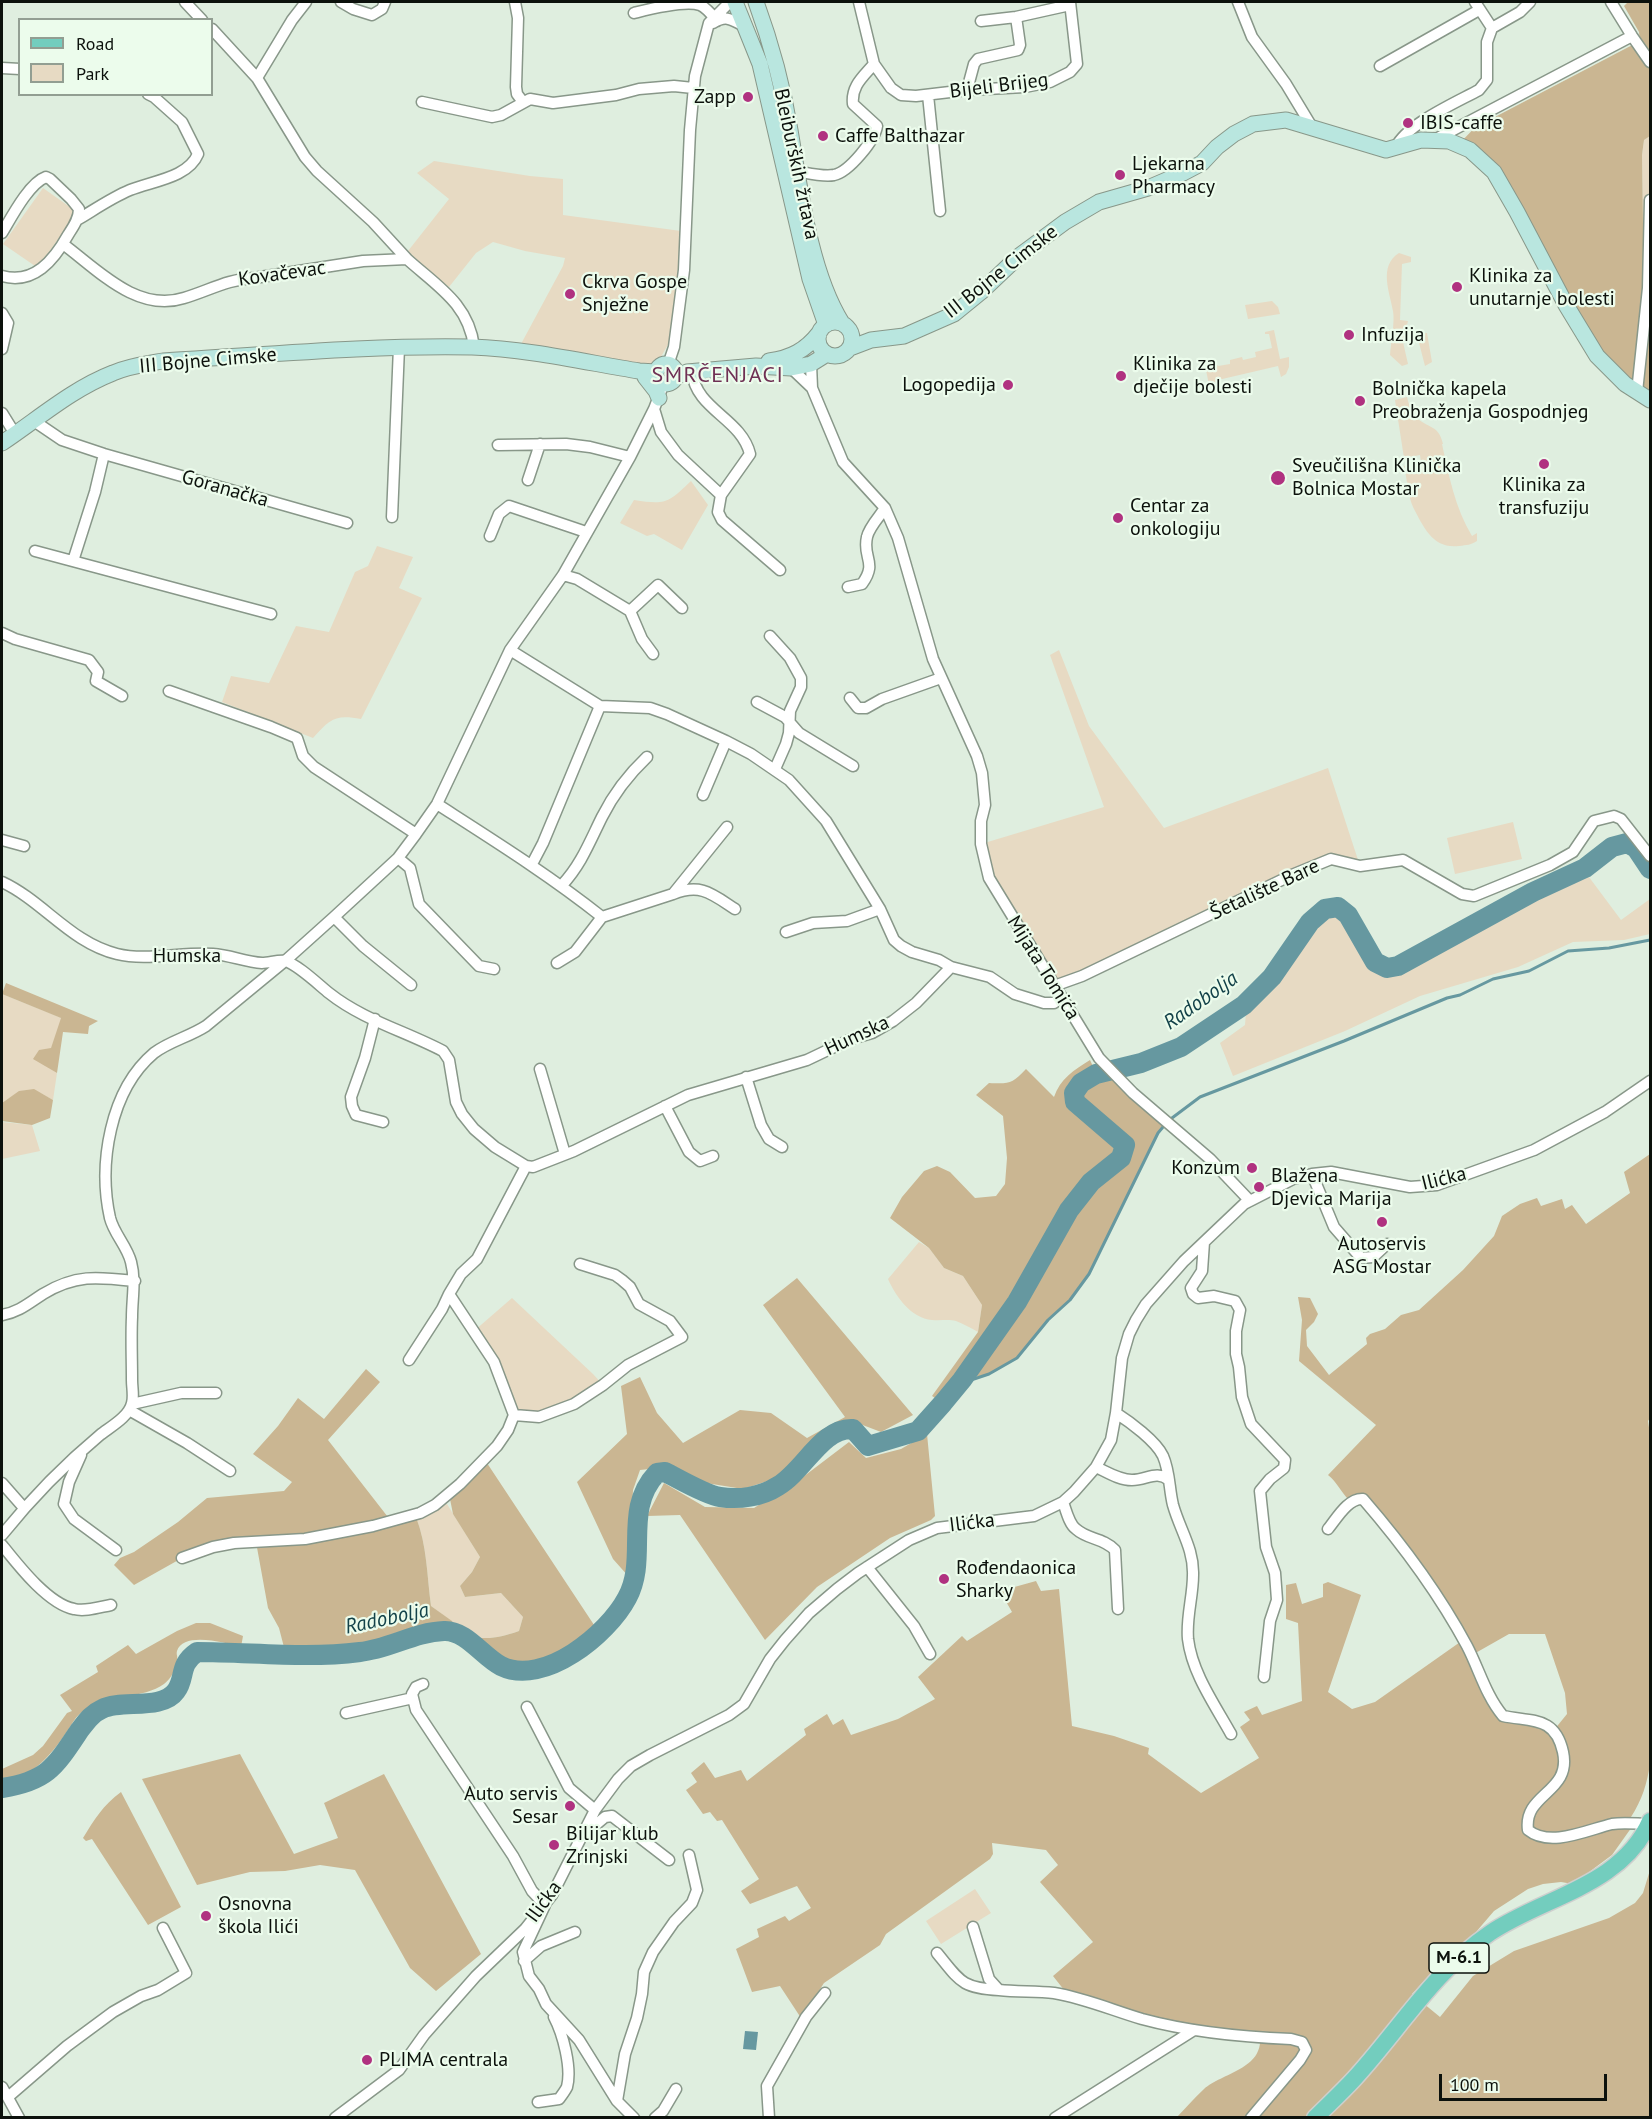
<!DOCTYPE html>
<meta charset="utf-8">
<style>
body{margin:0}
#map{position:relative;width:1652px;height:2119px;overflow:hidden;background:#dfeedf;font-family:"PT Sans",sans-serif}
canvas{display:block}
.frame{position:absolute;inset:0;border:3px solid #0c110c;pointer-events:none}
.legend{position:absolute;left:18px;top:18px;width:195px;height:78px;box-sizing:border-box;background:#ecfcec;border:2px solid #929e92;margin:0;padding:8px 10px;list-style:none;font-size:18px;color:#0c110c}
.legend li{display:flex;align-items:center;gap:12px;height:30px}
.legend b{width:30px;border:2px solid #929e92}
.scale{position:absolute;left:1439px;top:2074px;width:168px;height:27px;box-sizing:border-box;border:3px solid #0c110c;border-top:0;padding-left:8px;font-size:18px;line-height:21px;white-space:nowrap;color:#0c110c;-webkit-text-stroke:4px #ecfcec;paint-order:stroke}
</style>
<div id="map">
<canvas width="1652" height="2119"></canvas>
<div class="frame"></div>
<ul class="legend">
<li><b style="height:8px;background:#73cdbe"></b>Road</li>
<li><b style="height:16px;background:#e7dac3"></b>Park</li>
</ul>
<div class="scale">100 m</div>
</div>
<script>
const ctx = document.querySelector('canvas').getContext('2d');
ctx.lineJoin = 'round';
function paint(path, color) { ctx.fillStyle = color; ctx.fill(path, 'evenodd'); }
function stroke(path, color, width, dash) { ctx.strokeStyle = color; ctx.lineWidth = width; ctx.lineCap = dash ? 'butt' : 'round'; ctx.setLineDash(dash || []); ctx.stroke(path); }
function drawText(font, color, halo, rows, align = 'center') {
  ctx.font = font + ' "PT Sans",sans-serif'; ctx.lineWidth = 4.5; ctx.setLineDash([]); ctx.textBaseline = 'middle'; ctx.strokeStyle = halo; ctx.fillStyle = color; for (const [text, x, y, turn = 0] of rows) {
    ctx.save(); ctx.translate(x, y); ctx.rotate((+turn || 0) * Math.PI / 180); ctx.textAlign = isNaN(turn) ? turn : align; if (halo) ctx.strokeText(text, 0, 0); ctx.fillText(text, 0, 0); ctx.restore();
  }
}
const green = new Path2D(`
 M1650,136V301L1641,300L1644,291L1642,155L1644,140Z
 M434,161L530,176L563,179V215L681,231L672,338L656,365H630L521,344L563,266L565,258L525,251L493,242L476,253L449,287L425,269L408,251L449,199L417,173Z
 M43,188L77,212L38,268L3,244Z
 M1399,253L1411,257V262L1402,264L1400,320L1408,321L1403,342L1408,364L1402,366L1390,355C1391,343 1395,322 1393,311C1390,293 1378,266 1399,253Z
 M1272,301L1278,307L1280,314L1248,319L1245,305Z
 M1274,330L1280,359L1289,357V367L1286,374L1281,377L1278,366L1218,380L1220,390L1213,389L1209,385L1205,365L1216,363L1218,366L1230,364V360L1242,357L1243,360L1256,357L1255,352L1272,348L1269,334H1265V332Z
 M1423,333H1427L1432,362L1425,366L1418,339Z
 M1407,397C1409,405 1411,412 1417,418C1429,429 1439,425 1443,444H1442C1449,476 1455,508 1472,536L1477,533V541C1471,545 1467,545 1459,546C1433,549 1424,528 1413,507C1408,496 1407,478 1404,466L1421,462L1420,455L1404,458L1395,400Z
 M691,481L708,505L682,550L654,534L647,536L620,523L634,500C666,505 668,503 691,481Z
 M377,546L413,557L399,588L422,598L361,719C335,714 330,719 313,738L222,702L231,676L269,683L296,626L329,632L355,572L368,566Z
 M1059,650L1089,726L1164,828L1328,768L1360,866L1337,860L1054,986L989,878L981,844L1104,807L1050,655Z
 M1513,822L1522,859L1455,874L1447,838Z
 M1586,873L1621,920L1650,899V934L1624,940L1573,942L1518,967L1420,996L1345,1031L1233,1076L1220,1043L1245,1025L1246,1012L1271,985L1307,937L1327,915L1336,913L1344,919L1368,965L1383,973L1404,968Z
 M2,994L62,1018L51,1049L42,1063L57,1073L53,1100C28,1086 26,1087 2,1103Z
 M2,1122L32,1125L40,1151L2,1159Z
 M919,1242L929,1248L944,1268L963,1276L982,1305L978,1332C971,1328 964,1324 956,1321C949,1319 940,1321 932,1320C911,1318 896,1297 888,1279Z
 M512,1298L593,1374L603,1385L547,1414L514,1415L474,1331Z
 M447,1504L480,1557L472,1572L460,1586L465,1597L501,1593L523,1617L519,1631C494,1640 482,1640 457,1633L451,1621L431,1606C427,1576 427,1545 416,1517Z
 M975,1889L991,1913L941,1944L926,1921Z`);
const forest = new Path2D(`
 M1628,2H1650V136L1644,140L1642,155L1644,291L1641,300L1650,301V400L1609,369L1494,172L1458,145L1486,116L1493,118L1640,41L1639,32L1624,6Z
 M6,983L98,1021L89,1026L88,1034L63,1032L57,1073L33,1059L39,1050L51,1048L61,1018L2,994Z
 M1090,1060L1096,1073L1106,1071L1111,1080L1124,1083L1166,1125L1158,1133L1147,1154L1089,1274L1070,1300L1048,1320L1017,1358L989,1374L962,1380L943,1403L932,1396L978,1332L982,1305L963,1276L944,1268L929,1248L890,1218L902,1197L924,1171L937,1166L950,1172L975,1198L996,1196L1005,1184L1007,1158L1003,1116L976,1095L989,1083C1009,1084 1012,1084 1026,1069L1054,1097C1060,1079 1074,1070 1090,1060Z
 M34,1089L53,1100L50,1118L32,1125L2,1121V1103L19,1091Z
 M1650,1154V1418L1648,1421L1650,1434V1764C1647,1784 1642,1800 1631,1817L1634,1824L1612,1855L1573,1884L1561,1882L1543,1884L1528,1889L1494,1911L1476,1932L1443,1960L1412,1994L1440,2017L1473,1976L1514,1951L1609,1918L1635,1903L1643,1893L1650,1870V2117H1177C1186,2108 1194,2098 1204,2089C1222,2073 1263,2069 1260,2037L1217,2034L1072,2000L1053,1976L1093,1942L1040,1882L1058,1865L1046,1850L992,1843L993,1854L990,1859L886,1934L880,1945L824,1983L801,2018L780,1986L752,1992L736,1949L759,1937L757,1929L785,1916L789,1921L811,1908L797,1886L750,1904L741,1891L759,1879L722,1820L717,1821L710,1812L703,1814L686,1790L697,1782L691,1773L704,1762L715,1778L741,1770L747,1781L806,1735L804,1729L827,1714L833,1725L843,1719L851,1735L898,1719L935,1699L918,1677L962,1636L967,1641L1012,1612L1000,1591L1036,1581L1041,1591L1059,1589L1072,1726L1114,1736L1149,1748L1148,1754L1201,1793L1259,1758L1240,1727L1250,1720L1244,1712L1257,1706L1262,1715L1302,1701L1298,1623L1286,1619V1585L1296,1583L1302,1604L1323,1597V1584L1328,1582L1361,1595L1328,1692L1352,1709L1375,1702L1463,1640L1363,1499L1349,1500C1341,1492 1337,1482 1328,1475L1376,1425L1299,1361L1302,1320L1298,1297L1310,1298L1318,1314L1314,1322L1306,1330L1307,1346L1329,1375L1367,1344L1366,1338L1370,1334L1385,1329L1401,1315L1419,1310L1463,1270L1494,1236L1502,1216L1520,1204L1537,1198L1541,1206L1562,1199L1565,1209L1572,1205L1586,1224L1630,1193L1624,1172ZM1509,1634H1545L1565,1693L1567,1714L1554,1730L1503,1716L1472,1655Z
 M797,1278L913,1415L881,1432L860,1424H841L812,1444L774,1479L743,1489L706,1483L668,1467L640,1470L633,1490L629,1577L613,1559L577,1482L627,1434L621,1386L640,1377L657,1413L683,1443L740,1410L771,1413L807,1438L845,1417L763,1305Z
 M366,1369L380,1382L328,1440L391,1521L416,1517C427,1545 427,1576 431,1606L452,1621L457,1633C482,1640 494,1640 519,1631L523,1617L501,1593L465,1597L460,1586L472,1572L480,1557L453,1514L449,1494L485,1460L600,1634L558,1663L528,1672L502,1667L457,1633L446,1630L425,1634L362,1652L301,1656L286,1655L279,1628L268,1608L256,1542L182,1558L134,1585L114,1565L120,1558L134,1552L178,1522L207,1498L284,1491L292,1482L253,1454L278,1426L298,1398L324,1419Z
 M927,1434L935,1516L931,1520L890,1538L817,1587L765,1640L680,1515L647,1516L664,1483L705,1507L754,1508L799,1480L849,1442L866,1458L901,1449Z
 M196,1623H210L243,1636L241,1647C227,1643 183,1631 177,1651C176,1655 178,1656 177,1660C177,1668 171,1679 164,1684C144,1699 106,1694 82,1712C76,1716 72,1724 68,1730C51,1755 34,1777 2,1781V1769L33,1755L43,1746L67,1713L72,1711L60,1695L98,1672L96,1666L128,1645L136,1654L177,1631Z
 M240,1754L294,1854L338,1838L324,1803L384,1774L481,1954L436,1991L410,1968L355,1870L320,1865L285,1871L250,1872L197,1885L142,1779Z
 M121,1792L181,1907L148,1925L92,1839L86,1841L83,1838C94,1820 103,1805 121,1792Z`);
const water = new Path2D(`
 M745,2031L758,2032L756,2050L743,2049Z`);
const stream = new Path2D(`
 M962,1380L974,1379L989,1374L1017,1358L1048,1320L1070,1300L1089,1274L1158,1133L1168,1121L1200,1097L1344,1041L1447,998L1460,995L1493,979L1529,971L1568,951L1609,948L1650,940`);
const river = new Path2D(`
 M2,1788C47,1781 55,1767 79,1731C86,1722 91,1714 102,1709C121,1699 162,1711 176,1691C186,1678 178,1665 197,1652C251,1652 306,1659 360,1652C389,1649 415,1632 444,1631C466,1630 483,1657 501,1666C544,1687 608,1634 627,1598C649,1558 622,1510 657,1473L665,1472C679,1479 706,1495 720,1497C739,1500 761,1497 778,1486C804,1471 822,1427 853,1429L868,1446L918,1431L943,1403L962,1380L1017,1302L1069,1210L1091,1182L1121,1158L1125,1145L1075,1102L1074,1093L1081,1083L1096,1074L1141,1063L1181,1047L1244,1005L1272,977L1310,922L1325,909L1338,907L1348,915L1375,962L1387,968L1398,966L1533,892L1585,868L1612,847L1627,843L1636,848L1650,869`);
const street = new Path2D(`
 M185,2L202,20
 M341,2L353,9L372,15L382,9L385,2
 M515,2L518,18L516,87L517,94L523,102
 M859,2L874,64L891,88L901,95L916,96L967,90L1025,87L1050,82L1070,72L1077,64L1070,2
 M1238,2L1252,37L1286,84L1312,127
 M1475,2L1492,28
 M1611,2L1632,36L1650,62
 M634,13C650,9 684,0 700,5C707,8 712,15 717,21
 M981,21L1016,17L1070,5
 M713,23C726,15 731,19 744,26
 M212,29L257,78L305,157L317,171L373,222L407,259
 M1380,66L1479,10
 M2,68L20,69
 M257,78L292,20L306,2
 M967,90L974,64L978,59L1018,50L1020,45L1016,17
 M928,95L940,211
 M422,102L492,117L501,115L530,99L553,103L616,95L639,89L674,86L693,88
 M1436,139L1632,36
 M1396,147C1407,124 1455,103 1479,90L1487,80V42L1492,28L1520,12L1530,2
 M796,171C808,173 822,177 834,175C849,172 875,140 877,126L853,104C851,86 863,77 874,64
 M77,220C94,210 111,198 130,190C152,181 188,178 198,154L182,122L154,97L148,94
 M2,233C11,218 29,183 46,177L50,179L71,199L79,209C79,219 73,227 68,235C54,260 34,285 2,276
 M63,244C98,270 137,313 184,298C208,291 228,279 254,278L363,261L407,259C437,286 469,304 474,347
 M2,313L8,323L2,349
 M668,365L674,347L684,270L690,130L695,76L709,23L730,2
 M791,368L812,388L811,364
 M692,372C696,410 741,418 750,454L721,495
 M812,388L843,462L885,508L898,538L933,659L977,756L982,773L985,805L981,821V844L989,878L1099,1058L1133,1093L1210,1159L1250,1201
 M1637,392L1648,288L1650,200
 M654,409L661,432L678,455L721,495L718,512L722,520L780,570
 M2,413L15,434
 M34,421L62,440L104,454L347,523
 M498,445L566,444L590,447L630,457
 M528,480L540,444
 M392,517L399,347
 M490,536L499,514L509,506L586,532
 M35,551L271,614
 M73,561L95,492L104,454
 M563,575L577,579L630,611L658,585L682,608
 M848,587L862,584C878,562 862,558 867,537C869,527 880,516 885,508
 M630,611L642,639L653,654
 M2,633L15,639L89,660L98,672L96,681L122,696
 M770,636L790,658L801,678V687L790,711L789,733L786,744L775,769
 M510,650L600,706L650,708L667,714L726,741L751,754L789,780L826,821L880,909L894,940L901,946L912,952L939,960L951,967L990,977L1015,994L1044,1003H1054L1061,998
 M169,691L271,727L297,738L303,756L314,767L416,834
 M850,698L858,708H866L882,699L941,678
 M757,702L785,717L799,733L853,766
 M703,795L726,741
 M437,804C493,840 549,875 602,917
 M2,840L24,846
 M398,858L410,868L419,904L479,966L494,969
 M532,864L543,843L600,706
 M2,882C43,901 71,943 117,954C146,961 182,952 213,954C230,955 245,962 262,963C269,963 278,960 285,961C297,964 319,985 329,993C363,1020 405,1031 443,1051L449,1060L456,1102L462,1114L474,1129L495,1147L526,1166L533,1167L574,1151L688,1095L807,1060L851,1039L872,1033L893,1021L916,1003L951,967
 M562,885C581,865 590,841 602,817C614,793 628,775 647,757
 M673,894C701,883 712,894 735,909
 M334,917L363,946L411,985
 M786,932L813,923L847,921L880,909
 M557,963L575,952L602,917L673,894L727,827
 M1054,986L1082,976L1292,875L1331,859L1360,866L1403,860L1462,894L1474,896L1550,865L1573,852L1594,821L1614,816L1621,819L1650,856
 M375,1019L365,1058L351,1097L352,1106L356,1115L383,1122
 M540,1069L565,1154
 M746,1077L761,1125L769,1139L782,1147
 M665,1106L689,1152L700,1161L713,1156
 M1312,1174L1334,1227L1361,1258L1373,1257L1387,1244
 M1204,1242L1202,1271L1191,1288L1193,1294L1198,1298L1214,1296L1235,1301L1240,1310L1236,1331V1354L1239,1367L1242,1397L1251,1424L1285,1460L1284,1468L1270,1479L1260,1491L1266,1547L1275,1573L1277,1600L1270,1621L1264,1677
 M2,1315C19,1312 29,1303 43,1294C76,1274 98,1277 135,1281
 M409,1360L442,1309L449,1294
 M132,1404L181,1393H216
 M129,1410L187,1443L230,1471
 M1116,1413C1130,1422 1156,1441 1163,1456C1170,1472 1169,1489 1173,1505C1180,1530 1194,1549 1193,1575C1193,1597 1186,1617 1188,1639C1192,1673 1215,1705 1231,1734
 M514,1415L494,1362L449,1294L461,1274L477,1259L526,1166
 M81,1455L69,1482L64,1504L74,1519L116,1550
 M1096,1467C1107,1472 1119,1480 1132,1480C1147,1480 1156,1470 1169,1480
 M2,1483L24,1508
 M1063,1502C1066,1510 1069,1524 1076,1529C1088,1540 1102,1537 1115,1550L1118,1609
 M1328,1529C1337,1518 1348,1498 1363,1499C1402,1544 1439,1594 1467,1646C1479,1669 1486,1696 1503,1716C1532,1722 1555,1716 1563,1752C1572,1793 1523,1793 1528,1830C1550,1848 1587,1830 1612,1824C1624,1822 1638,1824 1650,1824
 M2,1535C31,1499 64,1465 100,1435C110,1427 129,1417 132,1403C134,1396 132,1388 132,1380C132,1359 131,1338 132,1317C132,1298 136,1281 131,1262C127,1246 114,1234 110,1218C98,1164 110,1090 154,1053C170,1041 189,1037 206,1026L285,961L334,917L398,858L416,834L437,804L510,650L563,575L630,457L654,409L664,383
 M2,1545C18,1565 48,1604 74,1609C85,1612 100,1607 111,1605
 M182,1558L213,1547L234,1543L305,1539L373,1526L420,1513L435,1505L460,1484L497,1446L508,1430L514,1415L539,1417L574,1404L603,1385L628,1365L682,1337L670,1321L639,1304L630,1287L622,1280L615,1275L580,1264
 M867,1567L914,1626L930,1654
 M423,1684L416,1687L412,1694L416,1710L513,1856L532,1891L545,1905L523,1952L529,1976L539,1989L546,2004L579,2040L617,2101L634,2118
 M527,1707L569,1788L595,1810
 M346,1713L413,1698
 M586,1833L605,1817L612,1816L669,1860
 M937,1953C960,1981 961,1988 999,1990L989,1979L973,1927
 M524,1961L541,1946L575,1932
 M999,1990C1017,1992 1036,1991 1054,1993C1084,1998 1112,2010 1142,2019C1190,2032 1241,2037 1291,2039L1302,2042L1306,2050L1300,2060L1251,2118
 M2,2087L19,2118
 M8,2097L67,2046L113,2012L141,1996L158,1990L186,1973L163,1928
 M617,2101L625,2054L637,2018L642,1994L644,1972L653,1952L674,1922L692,1903L697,1890L689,1855
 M538,2102L559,2099C562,2095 565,2091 567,2087C572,2068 563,2034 554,2017
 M335,2118L399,2070L424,2035L476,1976L525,1929L552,1895L595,1810L618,1779L631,1766L650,1755L729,1715L744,1704L770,1659L785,1640L809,1613L837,1589L858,1573L909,1540L937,1528L1034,1516L1063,1502L1074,1492L1096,1467L1111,1440L1116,1413L1122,1358L1129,1334L1136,1320L1146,1304L1184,1261L1244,1204L1293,1179L1312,1174L1331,1172L1410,1187L1437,1185L1534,1150L1605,1112L1650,1081
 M655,2118L663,2111L676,2089
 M769,2118L767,2086L806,2017L825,1993
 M1055,2118L1194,2030`);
const secondary = new Path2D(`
 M735,2L760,64L810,279L826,325
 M756,2C771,43 783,87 790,130C800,189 810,272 842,323
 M818 339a17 17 0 1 1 34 0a17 17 0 1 1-34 0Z
 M850,348L871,340L904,336L954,314L981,292L1019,256L1065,222L1099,202L1148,188L1183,173L1202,163L1217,147L1234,134L1253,124L1286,120L1386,150L1421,140L1449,141L1470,150L1494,172L1517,212L1566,305L1597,356L1625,384L1650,400
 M769,361C791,358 806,350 819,333
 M656 374a10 10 0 1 1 20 0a10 10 0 1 1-20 0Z
 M645,377L656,391L659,398
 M675,377L687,372L756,366L791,368L811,364L827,354
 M2,443C38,419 72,389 113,373C129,366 146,364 163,361C266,355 369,345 472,347C528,349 584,362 639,371L656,372`);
const primary = new Path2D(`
 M1315,2118C1328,2105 1342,2092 1354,2079C1399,2030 1434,1971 1490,1933C1543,1897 1622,1886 1650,1821`);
const markers = [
 [748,97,6,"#b03280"],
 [1408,123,6,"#b03280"],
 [823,136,6,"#b03280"],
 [1120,175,6,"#b03280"],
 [1457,287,6,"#b03280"],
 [570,294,6,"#b03280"],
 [1349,335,6,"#b03280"],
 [1121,376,6,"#b03280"],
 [1008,385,6,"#b03280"],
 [1360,401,6,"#b03280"],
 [1544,464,6,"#b03280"],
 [1278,478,8,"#b03280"],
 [1118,518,6,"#b03280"],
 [1252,1168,6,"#b03280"],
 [1259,1187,6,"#b03280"],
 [1382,1222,6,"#b03280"],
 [944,1579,6,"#b03280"],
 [570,1806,6,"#b03280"],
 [554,1845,6,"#b03280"],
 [206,1916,6,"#b03280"],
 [367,2060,6,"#b03280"]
];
const shields = [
 [1459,1958,60]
];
const shieldNames = [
 ["M-6.1",1459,1958]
];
const streetNames = [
 ["Bijeli Brijeg",999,86,-7],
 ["Bleiburških žrtava",796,164,78],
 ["III Bojne Cimske",1001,272,-38],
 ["Kovačevac",282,274,-8],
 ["III Bojne Cimske",208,361,-5],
 ["Goranačka",225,489,16],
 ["Šetalište Bare",1265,890,-25],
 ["Humska",187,956],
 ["Mijata Tomića",1043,968,58],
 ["Humska",857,1036,-25],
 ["Ilićka",1444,1179,-14],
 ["Ilićka",972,1523,-7],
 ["Ilićka",544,1902,-54]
];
const poiNames = [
 ["Zapp",736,97,"right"],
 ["IBIS-caffe",1420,123],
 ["Caffe Balthazar",835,136],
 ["Ljekarna",1132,164],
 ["Pharmacy",1132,187],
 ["Klinika za",1469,276],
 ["unutarnje bolesti",1469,299],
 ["Ckrva Gospe",582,282],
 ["Snježne",582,305],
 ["Infuzija",1361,335],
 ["Klinika za",1133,364],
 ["dječije bolesti",1133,387],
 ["Logopedija",996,385,"right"],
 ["Bolnička kapela",1372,389],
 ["Preobraženja Gospodnjeg",1372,412],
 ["Sveučilišna Klinička",1292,466],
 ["Bolnica Mostar",1292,489],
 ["Klinika za",1544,485,"center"],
 ["transfuziju",1544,508,"center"],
 ["Centar za",1130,506],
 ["onkologiju",1130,529],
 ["Konzum",1240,1168,"right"],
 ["Blažena",1271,1176],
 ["Djevica Marija",1271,1199],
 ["Autoservis",1382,1244,"center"],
 ["ASG Mostar",1382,1267,"center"],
 ["Rođendaonica",956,1568],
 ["Sharky",956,1591],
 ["Auto servis",558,1794,"right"],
 ["Sesar",558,1817,"right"],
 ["Bilijar klub",566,1834],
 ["Zrinjski",566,1857],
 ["Osnovna",218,1904],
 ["škola Ilići",218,1927],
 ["PLIMA centrala",379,2060]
];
const waterNames = [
 ["Radobolja",1201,1001,-35],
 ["Radobolja",387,1619,-12]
];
const quarterNames = [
 ["SMRČENJACI",718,376]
];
paint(green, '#e7dac3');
paint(forest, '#cab692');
paint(water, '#6698a0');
stroke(stream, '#6698a0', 3);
stroke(river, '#6698a0', 20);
stroke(street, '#889789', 13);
stroke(secondary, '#889789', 17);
stroke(primary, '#cecfce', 19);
stroke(street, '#fff', 10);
stroke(secondary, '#b9e6df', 15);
stroke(primary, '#73cdbe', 16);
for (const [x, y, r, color] of markers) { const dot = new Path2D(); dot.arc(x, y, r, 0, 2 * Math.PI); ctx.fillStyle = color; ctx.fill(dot); stroke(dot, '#ecfcec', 2); }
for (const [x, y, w] of shields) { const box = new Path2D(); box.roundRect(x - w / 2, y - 15, w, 30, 4.5); ctx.fillStyle = '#ecfcec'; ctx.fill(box); stroke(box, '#0c110c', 1.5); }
drawText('bold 18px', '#0c110c', null, shieldNames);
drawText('20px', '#0c110c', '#ecfcec', streetNames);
drawText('20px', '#0c110c', '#ecfcec', poiNames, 'left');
drawText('italic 21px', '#134249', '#ecfcec', waterNames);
ctx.letterSpacing = '1.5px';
drawText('22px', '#6f3054', '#ecfcec', quarterNames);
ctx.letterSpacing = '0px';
</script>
